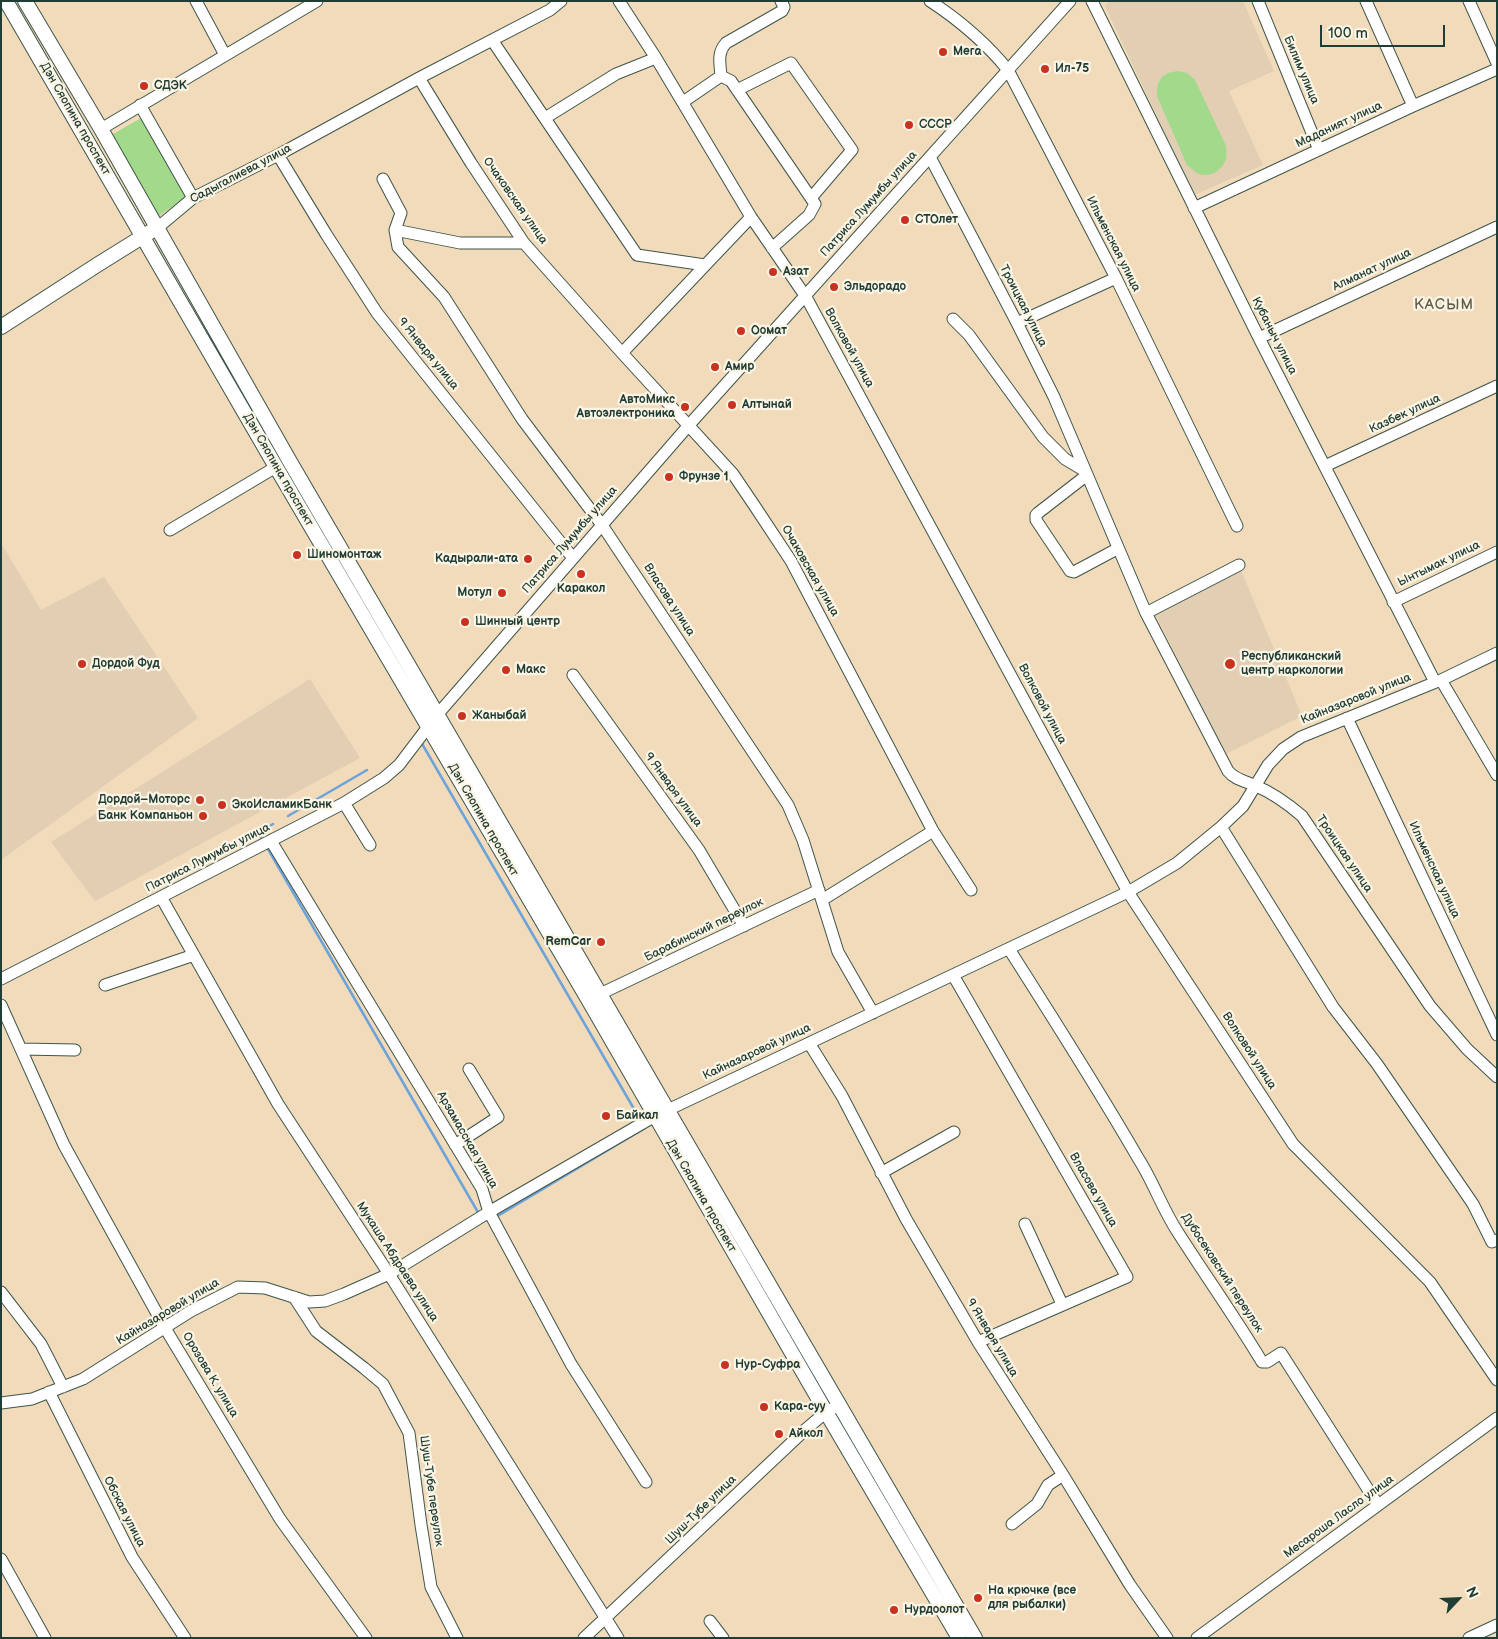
<!DOCTYPE html>
<meta charset="utf-8">
<style>
body{margin:0}
#map{position:relative;width:1498px;height:1639px;overflow:hidden;background:#f1dbbb;font-family:"Balsamiq Sans",sans-serif}
canvas{display:block}
.frame{position:absolute;inset:0;border:2px solid #1f3d34;pointer-events:none}
.north{position:absolute;left:1433px;top:1574px;width:50px;height:50px;-webkit-text-stroke:4px #fcf5e5;paint-order:stroke;rotate:65deg;font-size:14px;font-weight:700;line-height:20px;text-align:center;color:#1f3d34}
.north::after{content:'';display:block;margin:auto;width:18px;height:22px;background:#1f3d34;clip-path:polygon(50% 0,100% 100%,50% 72%,0 100%)}
.scale{position:absolute;left:1320px;top:25px;width:125px;height:22px;box-sizing:border-box;border:2px solid #1f3d34;border-top:0;padding-left:6px;font-size:15px;line-height:18px;white-space:nowrap;color:#1f3d34;-webkit-text-stroke:4px #fcf5e5;paint-order:stroke}
</style>
<div id="map">
<canvas width="1498" height="1639"></canvas>
<div class="frame"></div>
<div class="north">N</div>
<div class="scale">100 m</div>
</div>
<script>
const ctx = document.querySelector('canvas').getContext('2d');
ctx.lineJoin = 'round';
function paint(path, color) { ctx.fillStyle = color; ctx.fill(path, 'evenodd'); }
function stroke(path, color, width, dash) { ctx.strokeStyle = color; ctx.lineWidth = width; ctx.lineCap = dash ? 'butt' : 'round'; ctx.setLineDash(dash || []); ctx.stroke(path); }
function drawText(font, color, halo, rows, align = 'center') {
  ctx.font = font + ' "Balsamiq Sans",sans-serif'; ctx.lineWidth = 4.5; ctx.setLineDash([]); ctx.textBaseline = 'middle'; ctx.strokeStyle = halo; ctx.fillStyle = color; for (const [text, x, y, turn = 0] of rows) {
    ctx.save(); ctx.translate(x, y); ctx.rotate((+turn || 0) * Math.PI / 180); ctx.textAlign = isNaN(turn) ? turn : align; if (halo) ctx.strokeText(text, 0, 0); ctx.fillText(text, 0, 0); ctx.restore();
  }
}
const built = new Path2D(`
 M1109,1H1243L1274,71L1229,91L1263,165L1194,195L1105,6Z
 M1,543L41,610L104,577L198,718L1,860Z
 M1240,568L1302,716L1226,754L1154,612Z
 M310,679L360,758L95,901L51,842Z`);
const green = new Path2D(`
 M1178,71L1187,73L1195,80L1226,146C1226,150 1227,155 1226,159C1222,171 1209,179 1197,173C1193,171 1190,167 1187,165L1157,96C1157,79 1162,73 1178,71Z
 M141,118L187,196L156,218L108,137Z`);
const stream = new Path2D(`
 M421,742L641,1121
 M288,816L367,770
 M262,840L258,832L273,824
 M268,849L479,1214
 M496,1217L645,1128L643,1125`);
const minor = new Path2D(`
 M196,1L225,55
 M619,1L656,58L751,217L806,297L1128,892L1293,1144L1430,1282L1497,1380
 M930,1C959,20 986,43 1008,70L1116,278L1237,526
 M1092,1L1259,338L1435,682
 M1258,1L1319,150
 M1366,1L1413,106
 M1469,1L1497,63
 M492,40L637,255L705,265
 M721,76C720,63 717,53 726,43L782,11L784,7L781,1
 M419,78L471,163L524,243L622,353L733,474L754,505L791,561L933,831L971,890
 M737,90L791,63L852,150L811,198
 M683,102L721,76L731,81L815,204L809,215L772,248
 M140,105L193,198
 M545,118L616,74L656,58
 M101,129L317,1
 M278,155L326,234L377,313L573,558
 M930,157L1017,323L1054,397L1146,613L1228,771C1235,780 1246,781 1256,786C1273,793 1288,804 1302,816L1430,1006L1467,1049L1497,1077
 M383,179L401,213L395,230L398,247L444,297L522,419L602,525L788,805L803,840L838,952L873,1013
 M1194,208L1413,106L1497,69
 M156,229L193,198L278,155L419,78L550,10L561,1
 M395,230L460,243H524
 M953,319L969,335L1043,437L1065,459L1085,471
 M1017,323L1116,278
 M1259,338L1497,227
 M622,353L751,217
 M1325,466L1497,386
 M1087,475L1038,513L1036,515V520L1070,571L1074,572L1117,549
 M170,530L276,467
 M1393,602L1497,552
 M1146,613L1239,565
 M573,675L699,850L744,926
 M1441,680L1497,775
 M1347,718L1497,1035
 M344,803L370,845
 M1221,827L1333,1007L1377,1064L1473,1204L1492,1242L1497,1240
 M271,841L482,1189L489,1212L571,1364L646,1482
 M161,897L278,1104L389,1274L618,1638
 M822,900L933,831
 M1009,949C1053,1018 1097,1087 1138,1158C1153,1181 1162,1208 1177,1231C1205,1275 1235,1317 1262,1362H1267L1281,1353L1378,1505
 M953,975L1127,1277L978,1342
 M1,979L344,803L384,778L399,765L437,715L689,425L1070,1
 M105,985L194,955
 M600,994L819,890
 M1,1005L64,1145L165,1328L280,1519L366,1638
 M809,1043L842,1096L906,1219L978,1342L1063,1475L1130,1585L1167,1638
 M21,1049L75,1050
 M455,1145L498,1117L469,1069
 M881,1173L954,1132
 M1025,1224L1062,1304
 M1,1292L41,1344L63,1387
 M294,1297L316,1331L364,1368L383,1384L409,1433L421,1525L431,1587L457,1638
 M49,1392L132,1557L185,1638
 M1,1403L32,1399L83,1379L191,1311L238,1287L265,1288L309,1302L325,1301L344,1294L389,1274L489,1212L655,1116L1128,892L1177,863L1221,827L1243,806L1268,765L1283,749L1301,737L1441,680L1497,653
 M1012,1524L1037,1504L1048,1485L1063,1475
 M1,1559L45,1638
 M710,1621L723,1638
 M584,1638L805,1430L826,1412L839,1405
 M1197,1638L1497,1418
 M1469,1638L1497,1625`);
const major = new Path2D(`
 M6,1L276,467L589,1001L826,1412L959,1638
 M25,1L101,129L289,460L975,1638
 M1,327L97,265L150,232`);
const markers = [
 [943,52,5,"#c8321e"],
 [1045,69,5,"#c8321e"],
 [144,86,5,"#c8321e"],
 [909,125,5,"#c8321e"],
 [905,220,5,"#c8321e"],
 [773,272,5,"#c8321e"],
 [834,287,5,"#c8321e"],
 [741,331,5,"#c8321e"],
 [715,367,5,"#c8321e"],
 [732,405,5,"#c8321e"],
 [685,407,5,"#c8321e"],
 [669,477,5,"#c8321e"],
 [297,555,5,"#c8321e"],
 [528,559,5,"#c8321e"],
 [581,574,5,"#c8321e"],
 [502,593,5,"#c8321e"],
 [465,622,5,"#c8321e"],
 [82,664,5,"#c8321e"],
 [1230,664,6,"#c8321e"],
 [506,670,5,"#c8321e"],
 [462,716,5,"#c8321e"],
 [200,800,5,"#c8321e"],
 [222,805,5,"#c8321e"],
 [203,816,5,"#c8321e"],
 [601,942,5,"#c8321e"],
 [606,1116,5,"#c8321e"],
 [725,1365,5,"#c8321e"],
 [764,1407,5,"#c8321e"],
 [779,1434,5,"#c8321e"],
 [978,1598,5,"#c8321e"],
 [894,1610,5,"#c8321e"]
];
const poiNames = [
 ["Мега",953,52],
 ["Ил-75",1055,69],
 ["СДЭК",154,86],
 ["СССР",919,125],
 ["СТОлет",915,220],
 ["Азат",783,272],
 ["Эльдорадо",844,287],
 ["Оомат",751,331],
 ["Амир",725,367],
 ["АвтоМикс",675,400,"right"],
 ["Автоэлектроника",675,414,"right"],
 ["Алтынай",742,405],
 ["Фрунзе 1",679,477],
 ["Шиномонтаж",307,555],
 ["Кадырали-ата",518,559,"right"],
 ["Каракол",581,589,"center"],
 ["Мотул",492,593,"right"],
 ["Шинный центр",475,622],
 ["Республиканский",1241,657],
 ["центр наркологии",1241,671],
 ["Дордой Фуд",92,664],
 ["Макс",516,670],
 ["Жаныбай",472,716],
 ["Дордой–Моторс",190,800,"right"],
 ["ЭкоИсламикБанк",232,805],
 ["Банк Компаньон",193,816,"right"],
 ["RemCar",591,942,"right"],
 ["Байкал",616,1116],
 ["Нур-Суфра",735,1365],
 ["Кара-суу",774,1407],
 ["Айкол",789,1434],
 ["На крючке (все",988,1591],
 ["для рыбалки)",988,1605],
 ["Нурдоолот",904,1610]
];
const streetNames = [
 ["Билим улица",1301,70,67],
 ["Дэн Сяопина проспект",75,119,60],
 ["Маданият улица",1339,125,-25],
 ["Садыгалиева улица",241,174,-28],
 ["Очаковская улица",515,201,55],
 ["Патриса Лумумбы улица",869,204,-48],
 ["Ильменская улица",1113,244,63],
 ["Алманат улица",1372,270,-25],
 ["Троицкая улица",1023,306,63],
 ["Кубаныч улица",1274,336,63],
 ["Волковой улица",849,348,61],
 ["9 Января улица",428,354,51],
 ["Казбек улица",1405,414,-25],
 ["Дэн Сяопина проспект",278,470,60],
 ["Патриса Лумумбы улица",570,540,-49],
 ["Ынтымак улица",1439,564,-26],
 ["Очаковская улица",810,571,60],
 ["Власова улица",669,600,57],
 ["Кайназаровой улица",1356,699,-22],
 ["Волковой улица",1042,704,62],
 ["9 Января улица",673,790,54],
 ["Дэн Сяопина проспект",483,820,60],
 ["Троицкая улица",1344,854,56],
 ["Патриса Лумумбы улица",208,858,-27],
 ["Ильменская улица",1434,870,65],
 ["Барабинский переулок",704,930,-26],
 ["Волковой улица",1249,1051,57],
 ["Кайназаровой улица",757,1052,-25],
 ["Арзамасская улица",467,1140,60],
 ["Власова улица",1093,1190,60],
 ["Дэн Сяопина проспект",701,1196,60],
 ["Мукаша Абдраева улица",397,1262,57],
 ["Дубосековский переулок",1222,1273,57],
 ["Кайназаровой улица",168,1312,-31],
 ["9 Января улица",992,1338,59],
 ["Орозова К. улица",210,1375,59],
 ["Шуш-Тубе переулок",431,1491,82],
 ["Шуш-Тубе улица",701,1510,-44],
 ["Обская улица",124,1512,63],
 ["Месароша Ласло улица",1339,1517,-36]
];
const quarterNames = [
 ["КАСЫМ",1444,305]
];
paint(built, '#e1ceb3');
paint(green, '#a2d98b');
stroke(stream, '#6ca3da', 2.5);
stroke(minor, '#3e5548', 13);
stroke(major, '#3e5548', 16);
stroke(minor, '#fff', 11);
stroke(major, '#fff', 14);
for (const [x, y, r, color] of markers) { const dot = new Path2D(); dot.arc(x, y, r, 0, 2 * Math.PI); ctx.fillStyle = color; ctx.fill(dot); stroke(dot, '#fcf5e5', 2); }
drawText('bold 12px', '#1f3d34', '#fcf5e5', poiNames, 'left');
drawText('12px', '#1f3d34', '#fcf5e5', streetNames);
ctx.letterSpacing = '1px';
drawText('15px', '#5e5e49', '#fcf5e5', quarterNames);
ctx.letterSpacing = '0px';
</script>
